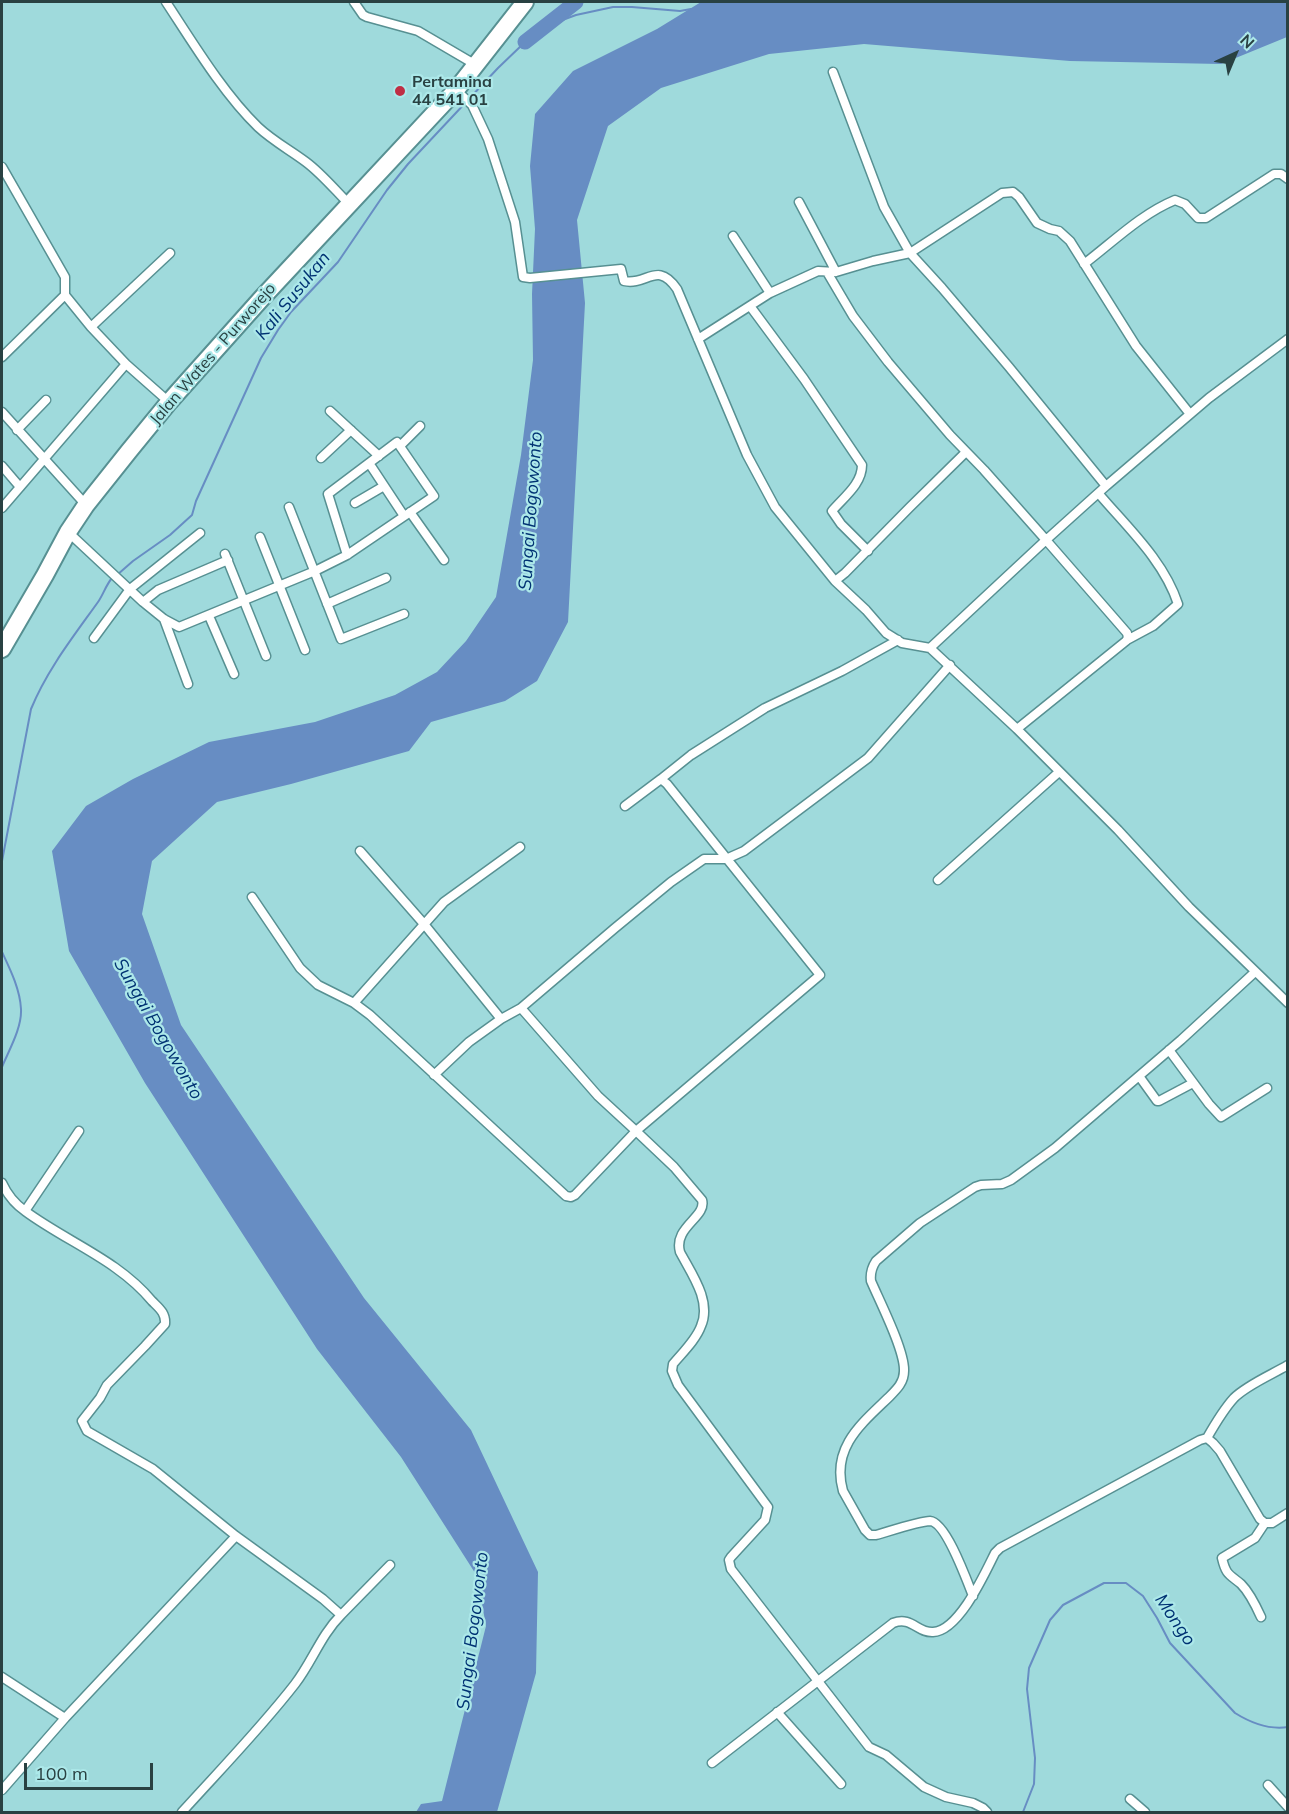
<!DOCTYPE html>
<style>
body{margin:0}
#map{position:relative;width:1289px;height:1814px;overflow:hidden;background:#9fdadc;font-family:Mulish,sans-serif}
canvas{display:block}
.frame{position:absolute;inset:0;border:3px solid #294142;pointer-events:none}
.north{position:absolute;left:1205px;top:24px;width:60px;height:60px;-webkit-text-stroke:4px #ace8e9;paint-order:stroke;rotate:44deg;font-size:16px;font-weight:700;line-height:24px;text-align:center;color:#294142}
.north::after{content:'';display:block;margin:auto;width:21px;height:27px;background:#294142;clip-path:polygon(50% 0,100% 100%,50% 72%,0 100%)}
.scale{position:absolute;left:24px;top:1763px;width:129px;height:27px;box-sizing:border-box;border:3px solid #294142;border-top:0;padding-left:8px;font-size:18px;line-height:21px;white-space:nowrap;color:#294142;-webkit-text-stroke:4px #ace8e9;paint-order:stroke}
</style>
<div id="map">
<canvas width="1289" height="1814"></canvas>
<div class="frame"></div>
<div class="north">N</div>
<div class="scale">100 m</div>
</div>
<script>
const ctx = document.querySelector('canvas').getContext('2d');
ctx.lineJoin = 'round';
function paint(path, color) { ctx.fillStyle = color; ctx.fill(path, 'evenodd'); }
function stroke(path, color, width, dash) { ctx.strokeStyle = color; ctx.lineWidth = width; ctx.lineCap = dash ? 'butt' : 'round'; ctx.setLineDash(dash || []); ctx.stroke(path); }
function drawText(font, color, halo, rows, align = 'center') {
  ctx.font = font + ' Mulish,sans-serif'; ctx.lineWidth = 4.5; ctx.setLineDash([]); ctx.textBaseline = 'middle'; ctx.strokeStyle = halo; ctx.fillStyle = color; for (const [text, x, y, turn = 0] of rows) {
    ctx.save(); ctx.translate(x, y); ctx.rotate((+turn || 0) * Math.PI / 180); ctx.textAlign = isNaN(turn) ? turn : align; if (halo) ctx.strokeText(text, 0, 0); ctx.fillText(text, 0, 0); ctx.restore();
  }
}
const water = new Path2D(`
 M701,2H1287V37L1221,64L1070,61L864,44L769,54L661,88L608,126L577,220L585,303L568,622L537,681L505,701L431,722L409,751L291,784L217,802L152,861L142,914L181,1025L364,1298L471,1430L538,1572L536,1673L497,1812H416L421,1804L442,1801L486,1626L477,1576L401,1457L317,1349L145,1083L69,951L52,851L86,806L133,779L209,742L315,722L395,695L437,672L466,641L496,597L521,455L533,360L532,294L535,229L530,166L535,114L573,71L657,29Z`);
const stream = new Path2D(`
 M117,575L133,561L170,535L192,515L196,501L261,358L278,330L291,312L338,262L387,190L408,164L498,68L523,44L557,22L576,15L613,7H632L680,11L691,9
 M2,861L31,709C47,670 73,637 98,602C103,595 106,585 112,578
 M2,952C10,969 20,989 21,1009C22,1028 9,1050 2,1067
 M1023,1812L1034,1784L1035,1758L1027,1689L1029,1668L1050,1620L1063,1605L1104,1583H1126L1143,1596L1157,1618L1170,1643L1235,1713C1251,1723 1269,1730 1288,1727`);
const river = new Path2D(`
 M525,42L576,2`);
const street = new Path2D(`
 M166,2C193,43 223,93 258,127C273,141 290,150 306,162C322,174 335,190 349,204
 M354,2L363,15L367,17L418,31L476,65
 M833,72L884,207L910,253L942,288L1009,367L1106,486L1046,540L1127,633L1128,638L1126,641L1017,729L1118,830L1189,907L1288,1003
 M456,90L472,105L488,139L515,222L523,277L530,278L621,269L624,281C647,286 657,260 677,289L747,455L775,507L835,581L866,610L886,633L902,643L930,648
 M2,167L65,277V295L91,327L126,364L169,402
 M799,202L836,272
 M733,236L770,293L818,271L836,272L873,261L910,253L1002,193L1013,192L1019,197L1037,223L1050,229L1059,231L1070,241L1136,346L1190,414
 M1084,264C1113,242 1141,214 1175,200L1185,204L1198,218H1206L1274,174H1281L1288,179
 M827,272L853,316L888,362L950,435L984,470L1046,540L930,648L1017,729
 M750,306L804,379L862,465C862,484 844,497 832,511L841,524L868,551
 M91,327L170,253
 M698,339L770,293
 M2,357L65,295
 M330,411L379,456
 M2,412L86,505
 M17,430L46,400
 M400,446L420,426
 M321,458L351,430
 M369,463L404,516
 M2,466L20,487
 M1106,486L1209,398L1288,339
 M1099,494C1128,528 1164,561 1178,604L1153,626L1127,640
 M355,503L384,486
 M289,507L341,639L404,614
 M2,508L126,364
 M410,512L444,560
 M68,532L143,602L164,619L179,627L315,571L347,555L434,496L397,442L328,494L347,555
 M260,537L305,650
 M225,554L266,656
 M835,581L845,573L910,507L966,452
 M143,602L158,590L228,560
 M327,604L386,578
 M209,616L234,674
 M164,619L188,684
 M94,638L130,589L200,533
 M661,779L691,755L765,708L842,671L898,640
 M360,851L424,924L501,1019
 M938,880L1059,772
 M252,897L300,968L318,985L354,1003L370,1015L566,1196L571,1197L575,1195L636,1131L674,1167L702,1200C707,1217 673,1227 680,1252C691,1273 712,1301 701,1326C696,1340 682,1353 673,1364L672,1371L678,1385L768,1507L765,1520L731,1557L729,1560L731,1569L869,1747L886,1755L924,1787L946,1797L973,1803L983,1808L987,1812
 M354,1003L444,902L520,847
 M521,1008L598,1096L636,1131L820,975L667,784L661,779L625,806
 M1169,1050L1209,1104L1221,1117L1267,1088
 M434,1075L469,1042L501,1019L521,1008L615,928L671,882L704,859H726L744,851L868,758L950,665
 M1139,1076L1157,1101H1159L1193,1083
 M2,1183C7,1194 15,1204 25,1211C67,1242 118,1260 152,1301C159,1308 166,1313 165,1324L145,1346L107,1385L100,1398L82,1421L87,1431L153,1469L236,1536L323,1599L341,1615C321,1635 312,1662 295,1684C260,1729 220,1770 182,1812
 M25,1211L79,1131
 M1207,1438C1215,1424 1223,1410 1234,1398C1247,1385 1271,1375 1288,1365
 M973,1596C967,1581 946,1522 930,1521C920,1521 887,1532 876,1535H870L865,1530L843,1491C831,1448 861,1424 888,1398C896,1390 904,1383 904,1371C905,1351 880,1302 871,1281C870,1273 872,1267 876,1261L920,1223L975,1187L981,1185L1002,1184L1011,1180L1055,1148L1181,1040L1255,972
 M341,1615L390,1565
 M1261,1617C1256,1606 1250,1593 1241,1584C1229,1574 1226,1575 1222,1558L1255,1538L1265,1523H1272L1288,1513
 M2,1677L65,1718
 M777,1712L841,1784
 M712,1763L893,1623C912,1616 917,1633 933,1632C959,1631 985,1573 995,1553L1000,1548L1200,1440L1207,1438L1213,1443L1220,1451L1260,1519L1265,1523
 M1268,1785L1288,1807
 M2,1790L65,1718L236,1536
 M1130,1799L1145,1812`);
const highway = new Path2D(`
 M2,649L45,575L68,532L86,505L129,451L169,402L261,299L456,90L525,2`);
const markers = [
 [400,91,6,"#bf2e44"]
];
const poiNames = [
 ["Pertamina",412,82],
 ["44 541 01",412,100]
];
const streetNames = [
 ["Jalan Wates - Purworejo",213,354,-49]
];
const waterNames = [
 ["Kali Susukan",293,296,-51],
 ["Sungai Bogowonto",531,511,-86],
 ["Sungai Bogowonto",158,1029,60],
 ["Mongo",1175,1620,56],
 ["Sungai Bogowonto",473,1631,-83]
];
paint(water, '#678dc3');
stroke(stream, '#678dc3', 2);
stroke(river, '#678dc3', 15);
stroke(street, '#579092', 11);
stroke(highway, '#579092', 20);
stroke(street, '#fff', 8);
stroke(highway, '#fff', 16);
for (const [x, y, r, color] of markers) { const dot = new Path2D(); dot.arc(x, y, r, 0, 2 * Math.PI); ctx.fillStyle = color; ctx.fill(dot); stroke(dot, '#ace8e9', 2); }
drawText('bold 16px', '#294142', '#ace8e9', poiNames, 'left');
drawText('16px', '#294142', '#ace8e9', streetNames);
drawText('italic 18px', '#003273', '#ace8e9', waterNames);
</script>
